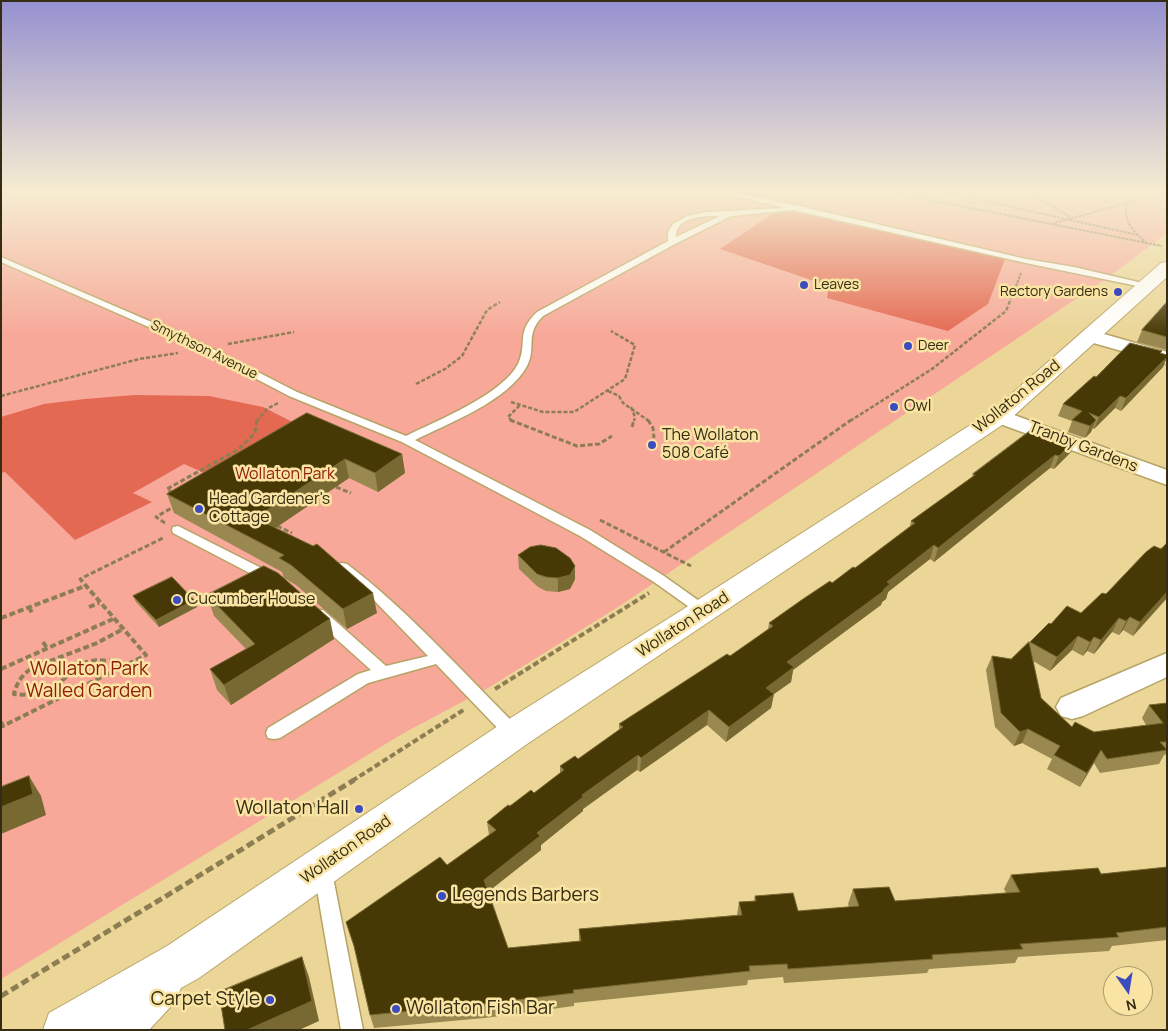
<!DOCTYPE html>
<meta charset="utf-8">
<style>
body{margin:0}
#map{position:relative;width:1168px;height:1031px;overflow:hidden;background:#ebd698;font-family:Manrope,sans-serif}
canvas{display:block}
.frame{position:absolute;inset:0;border:2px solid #352d13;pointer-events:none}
.north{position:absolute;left:1103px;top:966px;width:50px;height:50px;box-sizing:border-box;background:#f9e4a4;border:1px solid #ab9b6a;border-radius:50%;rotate:167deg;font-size:14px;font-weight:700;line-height:20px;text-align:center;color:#352d13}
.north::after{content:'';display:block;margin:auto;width:18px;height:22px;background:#3c4cbf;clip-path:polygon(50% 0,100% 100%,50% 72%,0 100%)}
</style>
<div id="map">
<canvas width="1168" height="1031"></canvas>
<div class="frame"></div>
<div class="north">N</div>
</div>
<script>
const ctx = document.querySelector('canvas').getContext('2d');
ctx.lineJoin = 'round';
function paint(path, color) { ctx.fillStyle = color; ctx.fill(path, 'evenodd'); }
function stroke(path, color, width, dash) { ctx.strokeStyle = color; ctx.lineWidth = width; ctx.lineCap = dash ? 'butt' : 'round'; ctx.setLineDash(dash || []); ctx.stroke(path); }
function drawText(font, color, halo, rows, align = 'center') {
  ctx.font = font + ' Manrope,sans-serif'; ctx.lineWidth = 5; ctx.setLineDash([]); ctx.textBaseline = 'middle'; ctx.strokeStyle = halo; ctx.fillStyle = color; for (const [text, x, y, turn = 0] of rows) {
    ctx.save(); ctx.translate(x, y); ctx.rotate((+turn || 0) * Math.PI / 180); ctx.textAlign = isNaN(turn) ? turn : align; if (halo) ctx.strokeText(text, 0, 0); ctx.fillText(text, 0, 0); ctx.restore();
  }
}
const green = new Path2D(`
 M1,192H1167V233L1110,276L618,607L488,688L402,734L1,979Z`);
const forest = new Path2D(`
 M775,212H795L1005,259L988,304L948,331L827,298L829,286L720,249Z
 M134,395L209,396L263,407L310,431L218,479L184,464L133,493L152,502L75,540L5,472L1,473V417L44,404L85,399Z`);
const pathFar4 = new Path2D(`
 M890,192L1162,246
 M944,192L1138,235
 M1021,192L1051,205L1070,217
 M813,197L821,192
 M1127,204C1123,223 1135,232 1147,244
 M1051,224L1127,203L1147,192
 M1013,294L1021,273`);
const pathFar3 = new Path2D(`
 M228,344L294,332
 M416,384L445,369L462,356L487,310L500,302
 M608,391L619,396L623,403L649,421
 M1,396L139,359L178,353
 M511,402L543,412H574L625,379L635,345L611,331
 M631,407L635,417L634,421
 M257,421L267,409L278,403
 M512,421L508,417L520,405
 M850,421L932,369L1006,311L1013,293`);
const pathFar2 = new Path2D(`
 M510,420L577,446L599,444L612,436
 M648,420L653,428L654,438
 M632,427L634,420
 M336,487L351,493
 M173,493L167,489L239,449L255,433L257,420
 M600,520L691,566
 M165,523L156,517L175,506
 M277,526L292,533
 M664,552L851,420
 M82,581L80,579L163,538`);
const pathFar1 = new Path2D(`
 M29,607L32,613
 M89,607L99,603
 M1,618L85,586
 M43,642L47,648
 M1,669L113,619
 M120,669L114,661C105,661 96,659 87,662C78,665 72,672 65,678C51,690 32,697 14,694C17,682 22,675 32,668L97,643L123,629
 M495,689L649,593
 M1,722L3,726L146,655L81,580
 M352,781L465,709`);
const path = new Path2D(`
 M1,996L176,890L354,780`);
const lane = new Path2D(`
 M721,192H732L795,205L1026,259L1074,267L1151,285L1147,288L1026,263L793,210L731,216L675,244L543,316C524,335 537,347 527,366C508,401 449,423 415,440L590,530L664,576L709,608L711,611L709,614H699L654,582L580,536L402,442L289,396L201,350L1,262V257L207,346L297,392L406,436C436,421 502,395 518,364C528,343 515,333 537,312L668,241V232L673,224L687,216L707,212L784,208ZM720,216L676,237C676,216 704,216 720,216Z
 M178,526L275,575L277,578L275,581H265L173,533L172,530L173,527Z
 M342,563L347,564C410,612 463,673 520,729L522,734L520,739L514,741L508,739L436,664L368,683L280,738L274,739L268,738L266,733L268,728L358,674L371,670L313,618L311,614L313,610H323L386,666L428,656L368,594L337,570L335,567L337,564Z
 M323,863L330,866L332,872L363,1030H341L314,872L316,866Z`);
const street = new Path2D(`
 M1090,330L1167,352V364L1083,340L1081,336L1083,332Z
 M1000,410L1167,470V485L992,421L989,416L992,411Z
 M1167,653V677L1083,716L1072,719L1061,716L1056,707L1061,698Z`);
const secondary = new Path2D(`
 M1167,262V277L1008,421L527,744L199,978L181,988L175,1002L149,1030H43L49,1013L167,946L501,724L693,603L992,411L1161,263Z`);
const wall = new Path2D(`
 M1167,302V350L1137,342L1142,330Z
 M1162,351L1161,354L1167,355V358L1163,367L1121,411L1115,408L1094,429L1092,428L1091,432L1085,438L1068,432L1072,421L1058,416L1063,404L1096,377Z
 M307,413L402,454L405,473L378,492L349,478L275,528L377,613L347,629L296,585L284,578L282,572L174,513L167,494Z
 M1076,439L1071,452L1054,469L1050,468L934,562L930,559L888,592L886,599L882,602L881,605L793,670L791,682L774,694L771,708L726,742L707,725L640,772L637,770L583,809V811L541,845V850L488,892L508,948L579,941V929L737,915L739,902L754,901L755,896L798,911L849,907L848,904L853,889L895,901L1006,893L1004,889L1011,875L1101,874L1167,867V940L1112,946L1109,951L1018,957L1015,963L929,969L927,973L784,983L783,977L748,980L747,985L574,1003V1006L485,1018L374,1028L370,1015L489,835L487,822L510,806L534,793L560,773V766L578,759L619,730V724L730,656L768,629L769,623L855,568L910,526L911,521L972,477L973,474L1050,440Z
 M1167,543V598L1133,636L1123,630L1119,635L1112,632L1094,654L1087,651L1083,656L1072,650L1050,671L1033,661L1041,698L1072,727L1094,732L1146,725L1142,718L1149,705L1167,703V754L1164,755L1159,764L1100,773L1094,763L1080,787L1047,769L1052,759L1022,743L1014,746L995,727L986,670L992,656L1011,659L1030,642L1051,624L1081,613L1106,594Z
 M518,555L575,566V579L570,589L558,592L546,591L538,587L519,569Z
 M207,595L334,639L231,705L217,690L210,669L246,649L214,616Z
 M133,596L194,600L197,607L159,627L136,602Z`);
const shadedWall = new Path2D(`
 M1167,357L1163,367L1121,411L1126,398Z
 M1120,396L1115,408L1094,429L1099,417Z
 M1096,420L1091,432L1085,438L1090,426Z
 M1076,439L1071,452L1054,469L1059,456Z
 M402,454L405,473L378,492L375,473Z
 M1055,455L1050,468L934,562L938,548Z
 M345,459L349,478L261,538L255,518Z
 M934,545L930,559L888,592L886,599L882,602L881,605L793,670L791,682L774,694L771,708L726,742L729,727L766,688L787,662L883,590L887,582Z
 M575,566V579L570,589L558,592V578Z
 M1167,592V598L1133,636L1140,622Z
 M373,593L377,613L347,629L343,609Z
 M194,600L197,607L159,627L156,620Z
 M1130,617L1123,630L1119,635L1126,621Z
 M1119,618L1112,632L1094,654L1101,640Z
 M330,619L334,639L231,705L224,685Z
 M1078,636L1072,650L1050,671L1057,657Z
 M1094,637L1087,651L1083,656L1090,642Z
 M709,710L707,725L640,772L641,758Z
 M1028,729L1022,743L1014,746L1020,732Z
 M1101,750L1094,763L1080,787L1087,773Z
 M638,755L637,770L583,809V811L541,845V850L485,894L484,880L582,795Z
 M29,776L41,796L46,815L1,834V807Z
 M302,957L309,977L319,1021L299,1030H247Z`);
const building = new Path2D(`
 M1167,302V337L1142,330Z
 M1130,343L1162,351L1160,353L1167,355V357L1126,398L1120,396L1099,417L1089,413L1096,420L1090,426L1072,420L1082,411L1063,404L1094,376L1096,377Z
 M307,413L402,454L375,473L345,459L255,518L313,546L317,544L373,593L343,609L291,565L279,558L284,555L167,494Z
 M1030,431L1050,440L1058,432L1076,439L1059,456L1055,455L938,548L934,545L887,582L890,584L883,590H885L787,662L794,667L766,688L774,694L729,727L709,710L641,758L638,755L582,795L583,797L537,833L540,836L484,880L508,948L581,941L579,929L742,915L739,902L756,901L755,896L793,893L798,911L859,906L853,889L889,887L895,901L1020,892L1011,875L1098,868L1101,874L1167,867V927L1116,933L1119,937L1020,944L1023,949L932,955L933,959L788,969L787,964L749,966L750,971L573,990L574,993L483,1004L370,1015L354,946L346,922L440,857L447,865L496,830L487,822L508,805L510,806L531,790L534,793L564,770L560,766L575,756L578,759L623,727L619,724L727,654L730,656L773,626L769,623L803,599L830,581L832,583L853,567L855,568L915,523L911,521L975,475L973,474Z
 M1167,543V592L1140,622L1130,617L1126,621L1119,618L1101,640L1094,637L1090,642L1078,636L1057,657L1030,642L1049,623L1051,624L1067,606L1081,613L1102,593L1106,594L1146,552L1154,546L1161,549Z
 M541,545L556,548L570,558L575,566L570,575L558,578L546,577L537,574L518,555L530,547Z
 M264,566L278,573L330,619L224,685L210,669L255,644L207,595Z
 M172,577L194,600L156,620L133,596Z
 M1029,642L1041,698L1072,727L1075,722L1094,732L1163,723L1149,705L1167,703V742H1160L1167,750L1107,759L1101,750L1087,773L1054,755L1060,746L1028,729L1020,732L1001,713L992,656L1011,659Z
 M29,776L33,794L1,807V787Z
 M302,957L312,1001L247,1030H225L219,992Z`);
const markers = [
 [804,285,5,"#3c4cbf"],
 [1118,292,5,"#3c4cbf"],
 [908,346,5,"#3c4cbf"],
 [894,407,5,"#3c4cbf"],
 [652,445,5,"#3c4cbf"],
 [199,509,5,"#3c4cbf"],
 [177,600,5,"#3c4cbf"],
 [359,809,5,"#3c4cbf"],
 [442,896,5,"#3c4cbf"],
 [270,1000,5,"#3c4cbf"],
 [396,1009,5,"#3c4cbf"]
];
const farPoinames = [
 ["Leaves",814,285],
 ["Rectory Gardens",1108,292,"right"],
 ["Deer",918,346]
];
const farStreetnames = [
 ["Smythson Avenue",204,350,26]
];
const streetNames = [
 ["Wollaton Road",1017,397,-39],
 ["Tranby Gardens",1083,447,21],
 ["Wollaton Road",683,625,-33],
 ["Wollaton Road",346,850,-35]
];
const poiNames = [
 ["Owl",904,407],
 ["The Wollaton",662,436],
 ["508 Café",662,454],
 ["Head Gardener's",209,500],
 ["Cottage",209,518],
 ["Cucumber House",187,600]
];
const parkNames = [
 ["Wollaton Park",285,475]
];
const nearParknames = [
 ["Wollaton Park",89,670],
 ["Walled Garden",89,692]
];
const nearPoinames = [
 ["Wollaton Hall",349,809],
 ["Legends Barbers",452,896,"left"],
 ["Carpet Style",260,1000],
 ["Wollaton Fish Bar",406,1009,"left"]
];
paint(green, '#f7a899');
paint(forest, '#e46953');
stroke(lane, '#b7a365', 3);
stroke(street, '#b7a365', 3);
stroke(secondary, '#b7a365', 2);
stroke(pathFar4, '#8c7e52', 2, [3, 1]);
stroke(pathFar3, '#8c7e52', 2.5, [4, 2]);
stroke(pathFar2, '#8c7e52', 3, [5, 2.5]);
stroke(pathFar1, '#8c7e52', 4, [6, 3]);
stroke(path, '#8c7e52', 5, [8, 4]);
paint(lane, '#fff');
paint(street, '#fff');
paint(secondary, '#fff');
paint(wall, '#99884f');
paint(shadedWall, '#786832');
paint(building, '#473906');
stroke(building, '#786832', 1);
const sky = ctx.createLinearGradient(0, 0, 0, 336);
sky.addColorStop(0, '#9590d0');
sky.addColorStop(0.57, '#f6edd1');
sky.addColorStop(1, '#f6edd100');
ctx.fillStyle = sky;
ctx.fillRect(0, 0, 1168, 336);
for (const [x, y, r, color] of markers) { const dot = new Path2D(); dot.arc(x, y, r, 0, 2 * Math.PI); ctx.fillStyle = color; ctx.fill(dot); stroke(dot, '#f9e4a4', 2); }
drawText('14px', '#352d13', '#f9e4a4', farPoinames, 'left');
drawText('14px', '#352d13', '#f9e4a4', farStreetnames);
drawText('16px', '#352d13', '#f9e4a4', streetNames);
drawText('16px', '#352d13', '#f9e4a4', poiNames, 'left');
drawText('16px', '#8d1c0a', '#f9e4a4', parkNames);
drawText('19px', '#8d1c0a', '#f9e4a4', nearParknames);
drawText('19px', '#352d13', '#f9e4a4', nearPoinames, 'right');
</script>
